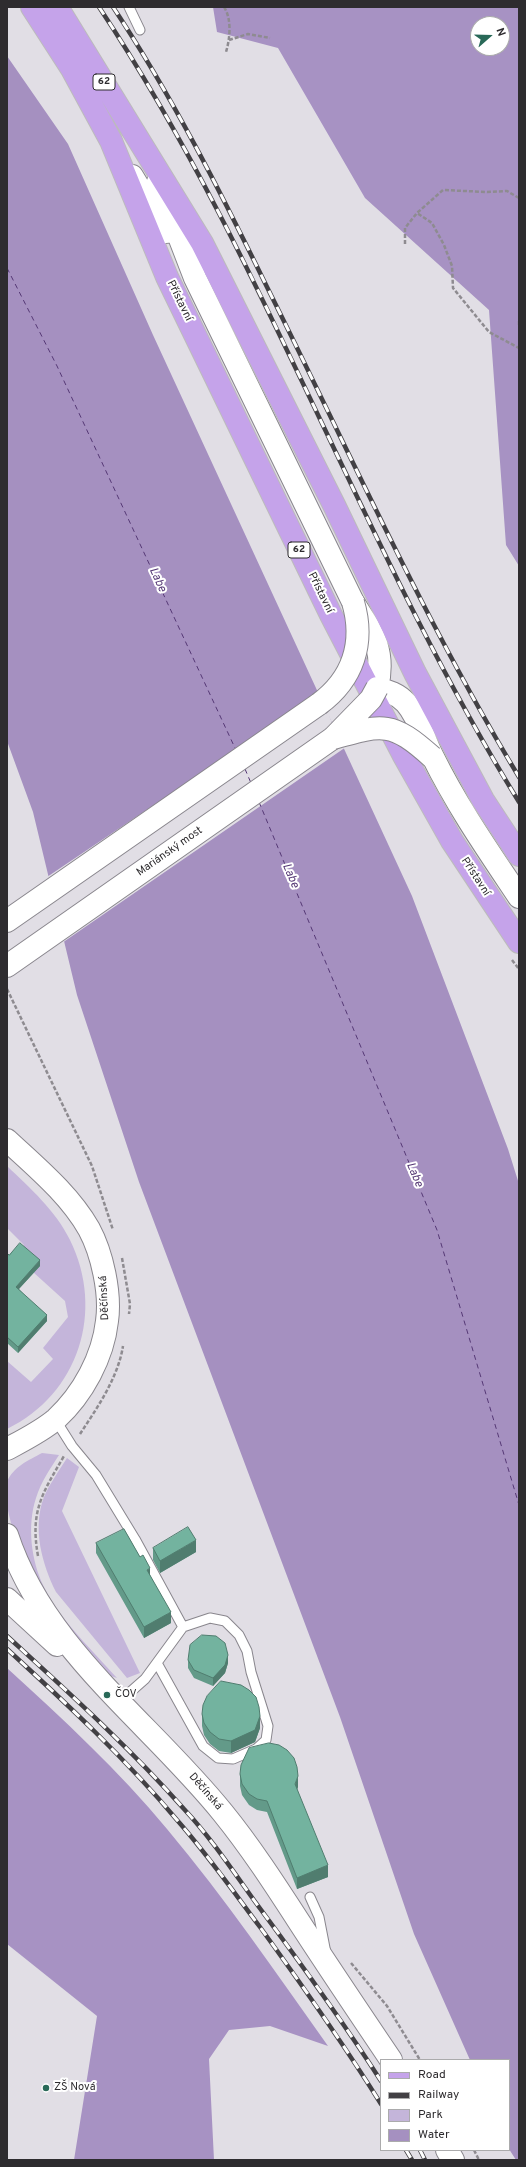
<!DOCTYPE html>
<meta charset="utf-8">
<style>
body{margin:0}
#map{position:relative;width:526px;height:2167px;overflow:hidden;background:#e1dee5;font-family:Overpass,sans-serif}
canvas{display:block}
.frame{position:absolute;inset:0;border:8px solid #2e2c2f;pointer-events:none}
.legend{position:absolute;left:380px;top:2059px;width:130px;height:92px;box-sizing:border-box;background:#fff;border:1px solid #ababac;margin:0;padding:5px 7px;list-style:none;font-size:12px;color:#2e2c2f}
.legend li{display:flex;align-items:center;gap:8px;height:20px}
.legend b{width:20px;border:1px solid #ababac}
.north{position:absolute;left:470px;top:16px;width:40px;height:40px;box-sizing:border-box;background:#fff;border:1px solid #ababac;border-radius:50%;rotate:70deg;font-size:11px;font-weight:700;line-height:16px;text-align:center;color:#2e2c2f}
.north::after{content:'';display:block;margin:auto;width:14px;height:18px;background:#296958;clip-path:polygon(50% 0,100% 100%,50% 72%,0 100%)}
</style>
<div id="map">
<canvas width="526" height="2167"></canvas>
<div class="frame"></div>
<ul class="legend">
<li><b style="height:5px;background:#c5a3ea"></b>Road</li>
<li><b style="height:5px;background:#424044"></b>Railway</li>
<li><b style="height:11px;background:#c4b5da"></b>Park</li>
<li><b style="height:11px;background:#a590c0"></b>Water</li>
</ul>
<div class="north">N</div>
</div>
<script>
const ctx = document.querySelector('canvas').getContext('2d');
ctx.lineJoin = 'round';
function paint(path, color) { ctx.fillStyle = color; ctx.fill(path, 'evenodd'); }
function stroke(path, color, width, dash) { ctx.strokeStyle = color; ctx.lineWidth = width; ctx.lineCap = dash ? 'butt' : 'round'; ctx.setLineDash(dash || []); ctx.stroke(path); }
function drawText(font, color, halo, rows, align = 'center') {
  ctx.font = font + ' Overpass,sans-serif'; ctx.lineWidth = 4; ctx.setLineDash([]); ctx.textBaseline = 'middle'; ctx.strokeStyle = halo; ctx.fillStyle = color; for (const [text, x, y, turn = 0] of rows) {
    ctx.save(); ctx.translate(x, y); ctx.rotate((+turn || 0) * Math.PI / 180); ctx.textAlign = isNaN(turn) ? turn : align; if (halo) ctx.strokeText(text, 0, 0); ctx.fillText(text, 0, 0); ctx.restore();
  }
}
const green = new Path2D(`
 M7,1166C30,1188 56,1211 70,1240C105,1311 79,1394 7,1429V1361L31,1382L53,1359L43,1348L68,1317L65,1301L33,1272L20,1249L24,1245L7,1228Z
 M42,1453L59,1455C50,1469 41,1482 36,1498C27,1525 31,1561 44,1587C60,1620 93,1651 117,1678L111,1676C67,1626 24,1583 9,1515C7,1506 4,1491 7,1482C13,1467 29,1460 42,1453Z
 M67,1458L79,1467L62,1511L140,1673L127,1678L56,1592C42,1564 32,1528 44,1497C50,1483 59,1471 67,1458Z`);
const forest = new Path2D(`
 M213,7H519V566L506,545L489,310L365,198L278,48L217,32ZM478,24H502V48H478Z
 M7,1668C63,1719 119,1771 167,1829C225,1898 276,1973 328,2046L270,2026L229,2030L209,2059L214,2160H74L97,2016L7,1944Z`);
const water = new Path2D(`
 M7,56L68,144L153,335L412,896L508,1149L519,1184V2160H516L509,2149V2060H470L414,1934L340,1717L139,1182L77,995L33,812L7,741Z`);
const pier = new Path2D(`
 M320,691L330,714L329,715L332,723L334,722L346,747L62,943L47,877L302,705Z`);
const ferry = new Path2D(`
 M7,268L57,366L235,748
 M245,769L251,783
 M259,802L437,1230L519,1505`);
const path = new Path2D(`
 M224,7C232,19 230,39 226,52
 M229,40L248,34L270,38
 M519,198L507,191L487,192L443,190L417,213L432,223L444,245L452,266L453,288L489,332L519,348
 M405,244V228L417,213
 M519,321V326
 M512,960L519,969
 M7,989L92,1166L113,1230
 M122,1258L130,1304L129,1314
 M80,1434C97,1408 118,1378 123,1346
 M38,1556C30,1511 42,1494 64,1456
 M351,1963L387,2006L420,2060
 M474,2150L479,2160`);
const service = new Path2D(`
 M129,7L140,30
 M55,1419L72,1446L96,1475L135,1539L183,1627
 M120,1701L145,1679L183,1627L210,1618L225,1621L239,1635L247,1651L251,1672L268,1726L266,1740L256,1749L233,1759L218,1758L203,1746L157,1663
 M310,1897L319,1917L326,1953`);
const tertiary = new Path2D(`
 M132,176L166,232
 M158,182L195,278L353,602C372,632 386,650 377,688C388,691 398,694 406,703C420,719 423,739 433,757C457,806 489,852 519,897
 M7,921L319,704
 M7,966L333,738
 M7,1140C36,1167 69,1194 89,1229C102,1253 111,1293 107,1321C103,1357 83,1394 56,1419C42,1431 24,1440 7,1449`);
const secondary = new Path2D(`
 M7,1535C44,1649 150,1722 223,1813C253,1850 279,1891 305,1931C333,1974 362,2017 391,2060
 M7,1599L57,1645
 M447,2150L453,2160`);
const primary = new Path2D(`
 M32,7L72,69L111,141L167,277L331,615L403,754L452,841L519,942
 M57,7L202,243L334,505L415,673L483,800L519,855`);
const rail = new Path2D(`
 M99,7C265,257 361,546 519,802
 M113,7C172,96 220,191 267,287C349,451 424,620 519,777
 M7,1636C68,1692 129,1747 184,1809C211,1838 233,1871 256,1903C299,1961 342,2020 381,2081
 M7,1649C66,1703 125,1758 177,1820C207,1854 233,1891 260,1927C302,1985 343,2043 381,2104
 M406,2150L412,2160
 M420,2150L425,2160`);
const tertiaryBridge = new Path2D(`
 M319,704C353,679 365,643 353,602
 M334,737L371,699L377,688
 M333,738C383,724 392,721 432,757`);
const wall = new Path2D(`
 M7,1253L9,1255L40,1266L19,1289L47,1321L18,1353L7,1343Z
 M96,1543L150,1575L171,1623L144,1638L96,1553Z
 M153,1548L196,1552L160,1573L153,1560Z
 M188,1660L228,1663L225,1673L213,1686L194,1678L188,1668Z
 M202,1714L260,1728L255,1742L231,1753L219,1751L210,1744L204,1735L202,1726Z
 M240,1774L298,1787L297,1789L328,1877L297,1889L267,1812L257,1810L249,1805L242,1795L240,1786Z`);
const shadedWall = new Path2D(`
 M40,1260V1266L16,1292V1287Z
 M47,1315V1321L18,1353V1347Z
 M196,1540V1552L160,1573V1561Z
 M150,1568V1579L147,1570Z
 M171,1612V1623L144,1638V1627Z
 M228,1655V1663L225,1673L213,1686V1678Z
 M260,1716V1728L255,1742L231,1753V1741Z
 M298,1776V1787L295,1795V1784Z
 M328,1865V1877L297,1889V1878Z`);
const building = new Path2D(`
 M20,1243L40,1260L16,1287L47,1315L18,1347L7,1337V1253L9,1255Z
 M188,1527L196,1540L160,1561L153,1548Z
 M124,1529L140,1557L143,1555L150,1568L147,1570L171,1612L144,1627L96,1543Z
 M202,1635L216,1636L225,1643L228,1655L225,1665L213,1678L194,1670L188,1660L190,1645Z
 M221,1681L241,1685L249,1690L256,1697L259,1707L260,1716L255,1730L231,1741L219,1739L210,1732L204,1723L202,1714L203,1705L207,1696Z
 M269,1743L279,1745L287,1750L294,1758L297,1767L298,1776L295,1784L328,1865L297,1878L267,1801L257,1799L249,1794L242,1784L240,1774L241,1765L249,1748Z`);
const markers = [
 [107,1695,4,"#296958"],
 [46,2088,4,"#296958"]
];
const shields = [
 [104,82,22],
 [299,550,22]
];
const shieldNames = [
 ["62",104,82],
 ["62",299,550]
];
const streetNames = [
 ["Přístavní",179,301,64],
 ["Přístavní",320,593,64],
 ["Mariánský most",170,852,-35],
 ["Přístavní",475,877,57],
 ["Děčínská",105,1298,-93],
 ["Děčínská",205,1792,49]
];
const poiNames = [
 ["ČOV",115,1695],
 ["ZŠ Nová",54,2088]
];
const waterNames = [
 ["Labe",157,580,65],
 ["Labe",290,876,67],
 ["Labe",414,1175,67]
];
paint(green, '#c4b5da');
paint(forest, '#a792c3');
paint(water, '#a590c0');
paint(pier, '#e1dee5');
stroke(ferry, '#553875', 1, [5, 4]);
stroke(service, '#89868d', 11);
stroke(tertiary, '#89868d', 24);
stroke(secondary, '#89868d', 24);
stroke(primary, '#bcbbbc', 24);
stroke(path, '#8e8b90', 2.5, [4, 2]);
stroke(service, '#fff', 9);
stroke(tertiary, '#fff', 22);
stroke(secondary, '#fff', 22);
stroke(primary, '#c5a3ea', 22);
stroke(rail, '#424044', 4.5);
stroke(rail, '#fff', 3, [9]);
stroke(tertiaryBridge, '#89868d', 24, []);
stroke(tertiaryBridge, '#fff', 22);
paint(wall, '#639a89');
paint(shadedWall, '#507d6f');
paint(building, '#73b39f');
stroke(building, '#507d6f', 1);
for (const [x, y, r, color] of markers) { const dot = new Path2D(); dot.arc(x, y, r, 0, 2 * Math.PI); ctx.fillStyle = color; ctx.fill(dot); stroke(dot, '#fff', 1.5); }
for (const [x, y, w] of shields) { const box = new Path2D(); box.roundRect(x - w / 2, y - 8, w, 16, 3); ctx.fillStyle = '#fff'; ctx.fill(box); stroke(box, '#2e2c2f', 1); }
drawText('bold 10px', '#2e2c2f', null, shieldNames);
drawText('11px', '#2e2c2f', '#fff', streetNames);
drawText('11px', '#2e2c2f', '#fff', poiNames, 'left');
drawText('italic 12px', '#553875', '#fff', waterNames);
</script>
